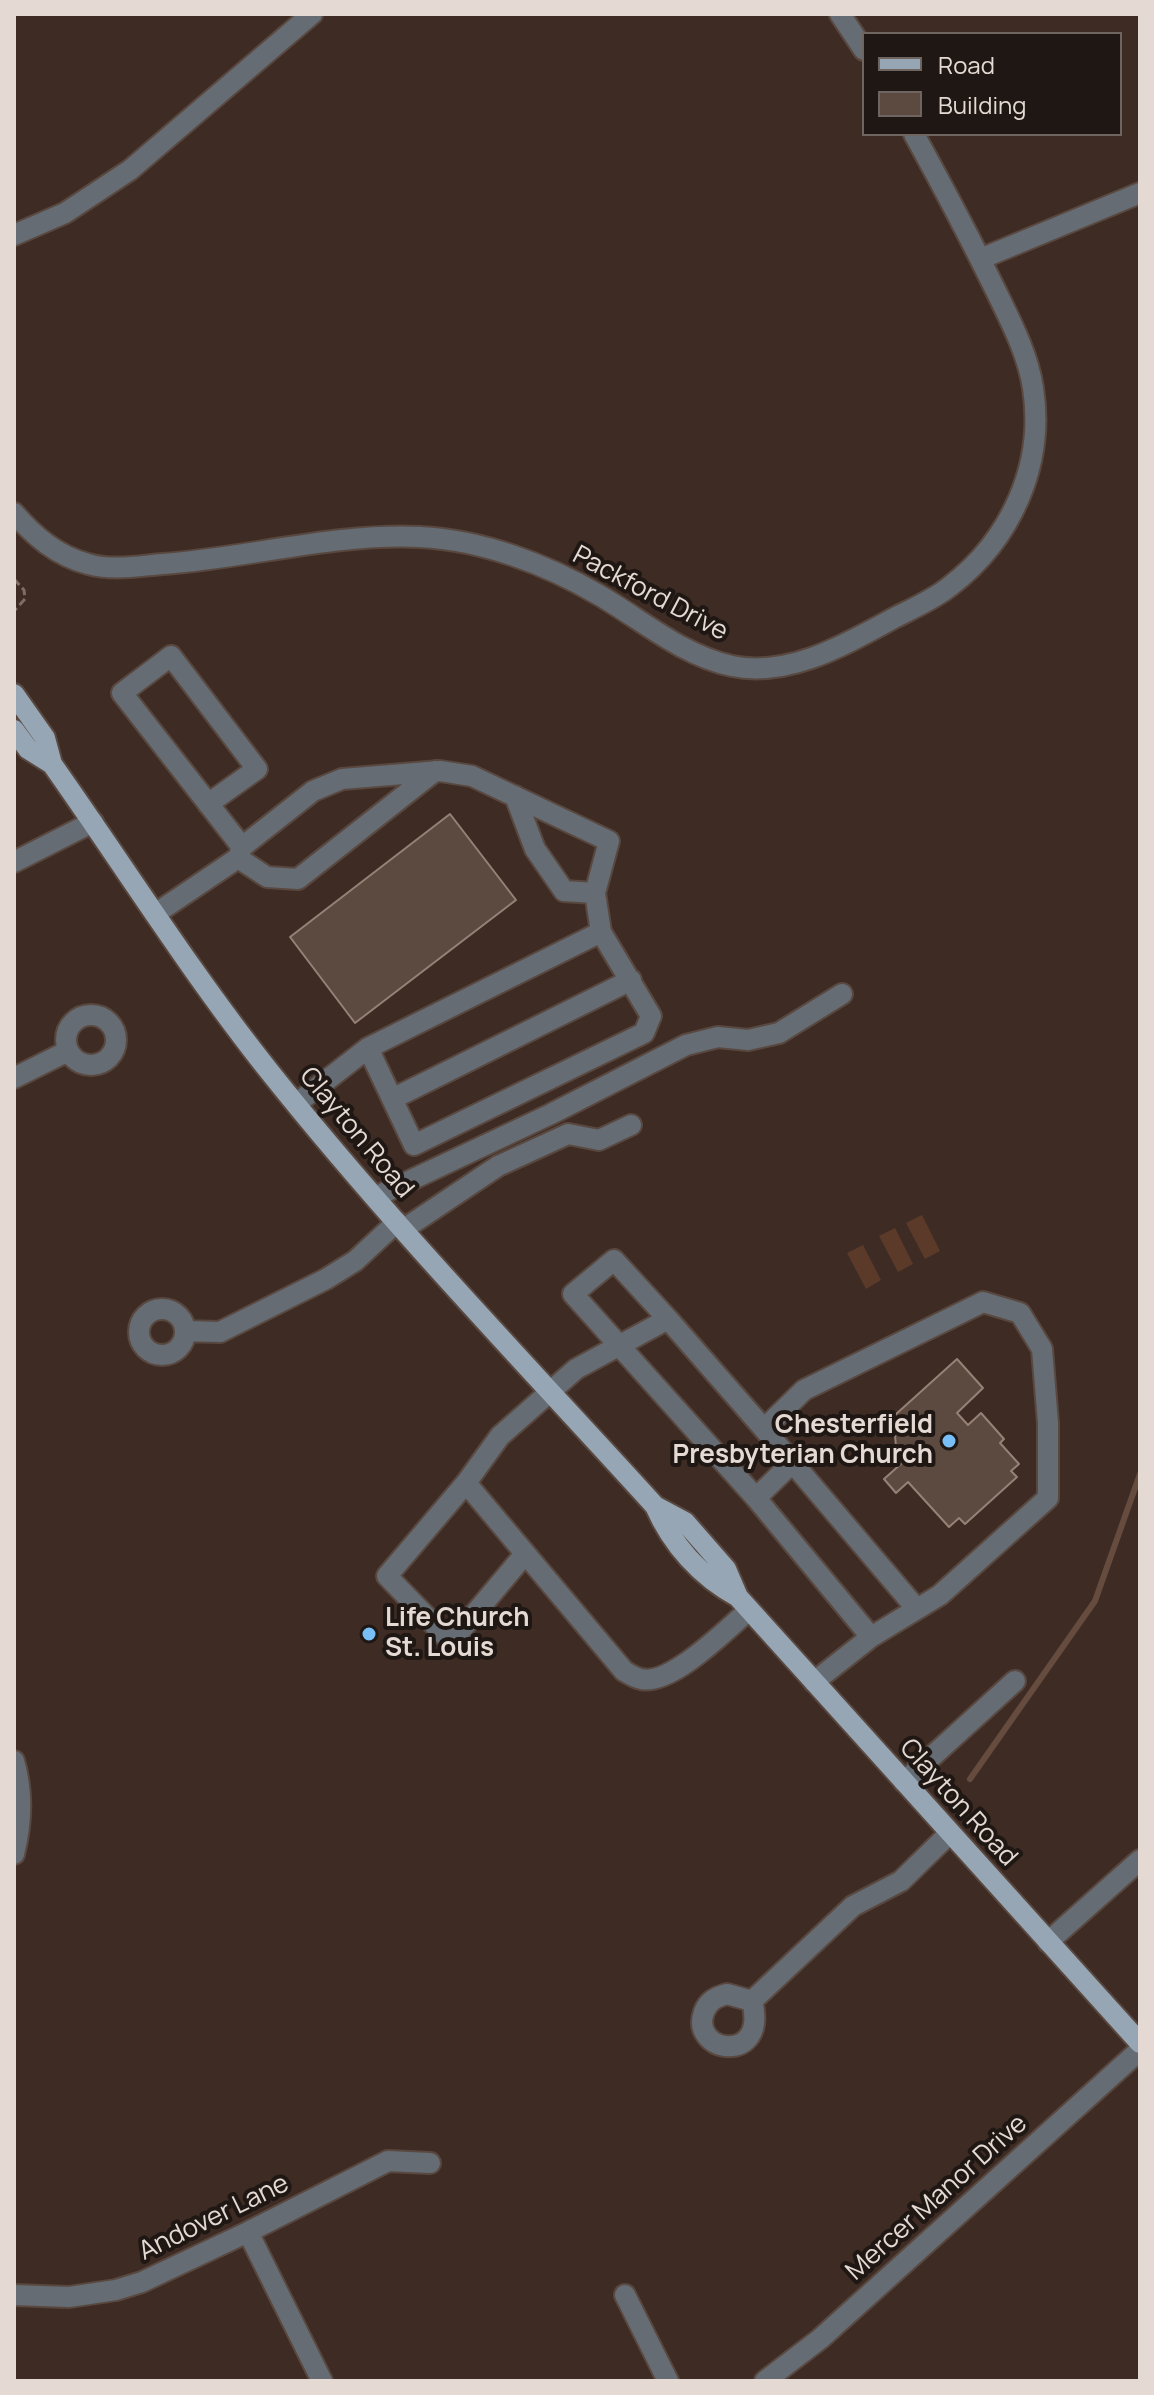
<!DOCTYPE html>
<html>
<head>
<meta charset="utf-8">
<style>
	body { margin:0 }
	#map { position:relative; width:1154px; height:2395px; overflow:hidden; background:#3e2c24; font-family:Manrope,sans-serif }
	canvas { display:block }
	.frame { position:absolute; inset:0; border:16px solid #e5d9d3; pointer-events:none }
	.legend { position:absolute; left:862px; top:32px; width:260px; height:104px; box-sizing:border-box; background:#1f1713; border:2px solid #6e6560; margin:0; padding:10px 14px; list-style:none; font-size:24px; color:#e5d9d3 }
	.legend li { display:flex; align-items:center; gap:16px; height:40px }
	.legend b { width:40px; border:2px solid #6e6560 }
</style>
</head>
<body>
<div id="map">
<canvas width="1154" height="2395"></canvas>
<div class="frame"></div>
<ul class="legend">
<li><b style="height:10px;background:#97a6b4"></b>Road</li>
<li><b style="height:22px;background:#5c493f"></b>Building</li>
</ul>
</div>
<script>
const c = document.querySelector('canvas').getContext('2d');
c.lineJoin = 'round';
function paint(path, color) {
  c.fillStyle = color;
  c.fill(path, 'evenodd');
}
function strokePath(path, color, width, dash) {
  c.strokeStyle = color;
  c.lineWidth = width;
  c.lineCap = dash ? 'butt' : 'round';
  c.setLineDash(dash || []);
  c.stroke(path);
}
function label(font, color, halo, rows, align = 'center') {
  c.font = font + ' Manrope,sans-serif';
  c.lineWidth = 8;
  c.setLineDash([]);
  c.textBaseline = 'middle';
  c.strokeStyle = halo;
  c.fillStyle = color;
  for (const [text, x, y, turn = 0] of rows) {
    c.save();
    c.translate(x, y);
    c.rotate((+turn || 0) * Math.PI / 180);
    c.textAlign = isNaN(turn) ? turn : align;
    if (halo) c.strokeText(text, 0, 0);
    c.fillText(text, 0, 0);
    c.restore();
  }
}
paint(new Path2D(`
	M 922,1215 L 940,1251 L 925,1259 L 906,1223 Z
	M 895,1228 L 913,1264 L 898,1272 L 879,1236 Z
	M 863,1245 L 881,1280 L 866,1289 L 847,1253 Z`), '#5b3a29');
strokePath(new Path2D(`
	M 970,1779 L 1095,1601 L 1140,1474`), '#664b3f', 6);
const building = new Path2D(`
	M 450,814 L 516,900 L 355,1023 L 290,937 Z
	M 957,1359 L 983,1388 L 957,1413 L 968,1425 L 981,1413 L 1004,1439 L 1000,1443 L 1019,1464 L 1011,1471 L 1017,1477 L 965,1524 L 959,1518 L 949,1527 L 908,1482 L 896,1493 L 884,1479 L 902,1463 L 897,1457 L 895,1436 L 906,1427 L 895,1415 Z`);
paint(building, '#5c493f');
strokePath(building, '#968177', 2);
const minor = new Path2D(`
	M 840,14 L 864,50
	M 14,235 L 65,213 L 130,170 L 312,14
	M 980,259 L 1140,193
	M 14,513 C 34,536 57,556 88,564 C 112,571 138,566 163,564 C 248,558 334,533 420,537 C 482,540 546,564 599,595 C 642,620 683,656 732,666 C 790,678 848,643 896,617 C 914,608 934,599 949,587 C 1011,540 1045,465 1033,388 C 1028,354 1010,320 995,289 C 969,236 942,185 914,134
	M 515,796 L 535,849 L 564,891 L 595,893
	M 208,804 L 257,769 L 171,656 L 122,693 L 242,847
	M 238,858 L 267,877 L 298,879 L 435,771
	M 14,862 L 93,822
	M 155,914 L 238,858 L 242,847 L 313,791 L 342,779 L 440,771 L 472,776 L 609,841 L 595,893 L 601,932
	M66 1040a25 25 0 1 1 50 0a25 25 0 1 1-50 0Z
	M 14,1078 L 68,1051
	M 392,1099 L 631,980
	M 296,1104 L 368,1048 L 601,932 L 651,1016 L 644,1033 L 414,1145 L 368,1048
	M 375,1197 L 551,1114 L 686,1045 L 718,1037 L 748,1040 L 779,1033 L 842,994
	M 404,1229 L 498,1166 L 568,1134 L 599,1140 L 631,1125
	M139 1332a23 23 0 1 1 46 0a23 23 0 1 1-46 0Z
	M 668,1319 L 614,1260 L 573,1294 L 756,1498 L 792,1463
	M 185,1331 L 220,1332 L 326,1279 L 355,1261 L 397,1222
	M 466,1483 L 387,1576 L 451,1642 L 525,1554
	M 756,1498 L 871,1637
	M 749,1610 C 727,1629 671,1686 641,1679 C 635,1678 629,1674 624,1671 L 466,1483 L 500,1436 L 576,1369 L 668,1319 L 764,1429
	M 814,1682 L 871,1637 L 940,1595 L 1048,1498 L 1048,1423 L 1042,1349 L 1020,1313 L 983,1302 L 804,1390 L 764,1429 L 916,1608
	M 14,1761 C 23,1792 22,1822 14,1854
	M 904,1782 L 1015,1681
	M 1048,1942 L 1140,1860
	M 727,1994 L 752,2001 C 769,2066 689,2053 704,2012 C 708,2001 716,1997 727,1994 Z
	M 752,2001 L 853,1906 L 901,1881 L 950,1833
	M 248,2232 L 322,2381
	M 14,2295 L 69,2297 L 116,2290 L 142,2282 L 248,2232 L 388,2161 L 430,2163
	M 625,2295 L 668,2381
	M 765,2381 L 820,2339 L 1140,2050`);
const major = new Path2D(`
	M 14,694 L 45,738 L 52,764
	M 14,730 L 28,749 L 52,764 C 124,866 191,973 269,1071 C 390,1223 525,1363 655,1506 L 685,1522 L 726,1569 L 738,1597
	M 655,1506 C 672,1545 701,1577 738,1597 L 1140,2043`);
strokePath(minor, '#594840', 24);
strokePath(major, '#594840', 24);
strokePath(new Path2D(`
	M 14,579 L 24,590 L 25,599 L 14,611`), '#7d6d66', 3, [8, 4]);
strokePath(minor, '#656c73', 20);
strokePath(major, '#97a6b4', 20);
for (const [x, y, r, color] of [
	[949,1441,8,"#78bff8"],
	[369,1634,8,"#78bff8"]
]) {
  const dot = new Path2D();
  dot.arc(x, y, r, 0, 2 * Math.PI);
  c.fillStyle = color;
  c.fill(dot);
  strokePath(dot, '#1f1713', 3);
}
label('26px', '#e5d9d3', '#1f1713', [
	["Packford Drive",650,594,28],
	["Clayton Road",356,1133,50],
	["Clayton Road",958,1803,48],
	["Mercer Manor Drive",937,2198,-42],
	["Andover Lane",214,2218,-26]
]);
label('bold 26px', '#e5d9d3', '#1f1713', [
	["Chesterfield",933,1426],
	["Presbyterian Church",933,1456],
	["Life Church",385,1619,"left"],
	["St. Louis",385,1649,"left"]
], 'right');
</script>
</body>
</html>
